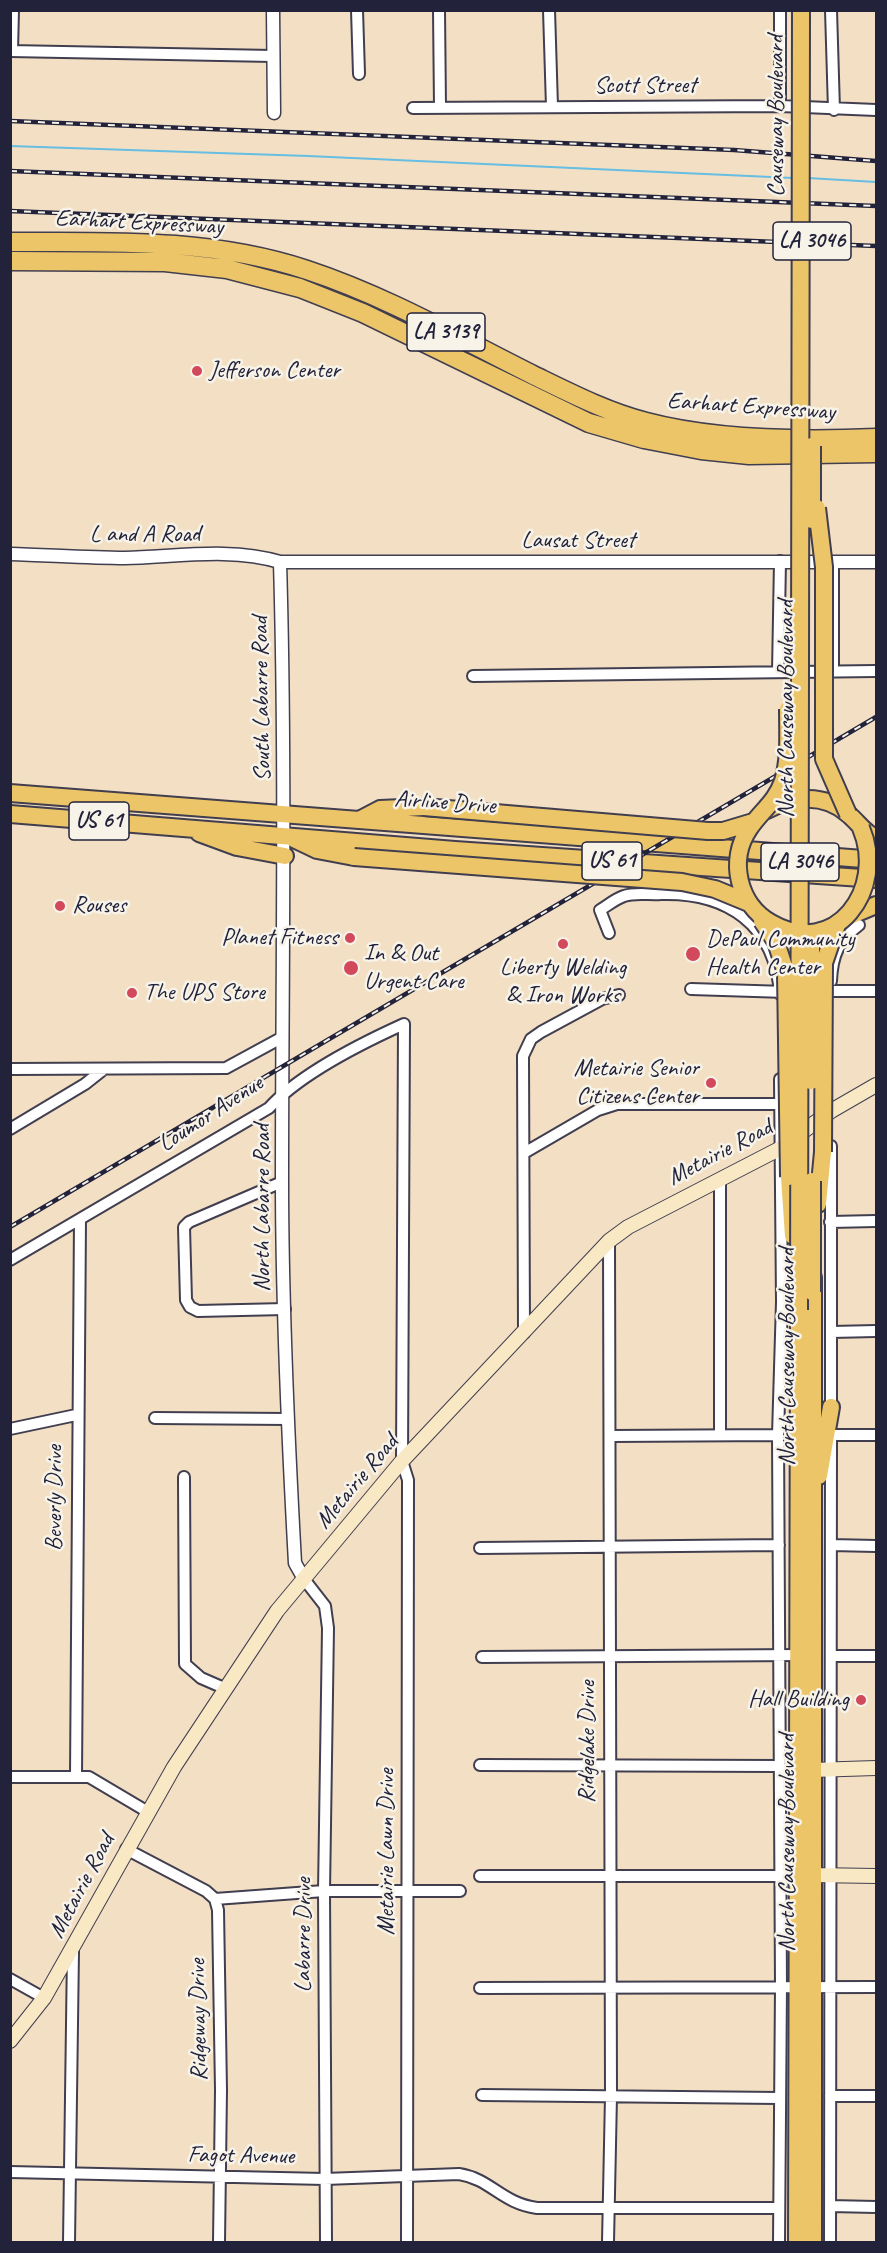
<!DOCTYPE html>
<html>
<head>
<meta charset="utf-8">
<style>
	body { margin:0 }
	#map { position:relative; width:887px; height:2253px; overflow:hidden; background:#f3e0c4; font-family:Caveat,sans-serif }
	canvas { display:block }
	.frame { position:absolute; inset:0; border:12px solid #22223b; pointer-events:none }
</style>
</head>
<body>
<div id="map">
<canvas width="887" height="2253"></canvas>
<div class="frame"></div>
</div>
<script>
const c = document.querySelector('canvas').getContext('2d');
c.lineJoin = 'round';
function strokePath(path, color, width, dash) {
  c.strokeStyle = color;
  c.lineWidth = width;
  c.lineCap = dash ? 'butt' : 'round';
  c.setLineDash(dash || []);
  c.stroke(path);
}
function label(font, color, halo, rows, align = 'center') {
  c.font = font + ' Caveat,sans-serif';
  c.lineWidth = 5;
  c.setLineDash([]);
  c.textBaseline = 'middle';
  c.strokeStyle = halo;
  c.fillStyle = color;
  for (const [text, x, y, turn = 0] of rows) {
    c.save();
    c.translate(x, y);
    c.rotate((+turn || 0) * Math.PI / 180);
    c.textAlign = isNaN(turn) ? turn : align;
    if (halo) c.strokeText(text, 0, 0);
    c.fillText(text, 0, 0);
    c.restore();
  }
}
strokePath(new Path2D(`
	M 10,146 L 308,156 L 793,178
	M 808,178 L 876,182`), '#66bee3', 2);
const minor = new Path2D(`
	M 357,10 L 359,74
	M 439,10 L 440,107
	M 549,10 L 552,107
	M 831,10 L 834,110
	M 10,51 L 273,56
	M 12,51 L 13,10
	M 780,106 L 780,10
	M 413,108 L 780,106 L 876,110
	M 778,672 L 780,561
	M 833,672 L 833,562
	M 473,676 L 876,671
	M 609,933 L 600,910 C 607,906 615,899 624,896 C 634,892 650,895 661,894 C 727,892 775,924 780,994
	M 831,981 C 832,955 839,940 859,925
	M 691,989 L 786,992
	M 820,991 L 876,991
	M 10,1069 L 226,1068 L 283,1037
	M 10,1129 L 85,1084 L 104,1069
	M 831,1146 L 831,1413
	M 524,1153 L 598,1110 L 617,1104 L 779,1104
	M 720,1180 L 720,1435
	M 282,1182 L 189,1222 L 184,1227 L 186,1300 L 190,1307 L 198,1311 L 285,1309
	M 830,1222 L 876,1221
	M 10,1260 L 269,1108 C 300,1074 362,1043 404,1024 L 402,1461 L 408,1480 L 407,2242
	M 831,1332 L 876,1331
	M 524,1333 L 523,1056 L 531,1039 L 541,1032 L 602,999 L 619,995
	M 155,1418 L 288,1419
	M 10,1429 L 76,1415
	M 832,1435 L 876,1435
	M 611,1436 L 778,1435
	M 184,1477 L 185,1664 L 201,1678 L 224,1688
	M 831,1545 L 876,1546
	M 480,1548 L 779,1545
	M 304,1579 L 325,1606 L 328,1628 L 324,1891 L 326,2242
	M 831,1656 L 876,1656
	M 482,1657 L 803,1655
	M 480,1765 L 780,1766
	M 76,1776 L 80,1219
	M 10,1777 L 89,1777 L 148,1812
	M 126,1849 L 206,1891 L 215,1899 L 218,1910 L 221,2090 L 219,2242
	M 480,1876 L 780,1876
	M 215,1899 L 324,1891 L 460,1891
	M 10,1979 L 44,1998
	M 480,1988 L 876,1987
	M 482,2095 L 779,2098
	M 830,2096 L 876,2096
	M 10,2172 L 325,2179 L 459,2174 C 491,2179 501,2203 537,2208 L 778,2208
	M 830,2206 L 876,2207
	M 69,2242 L 73,1951
	M 608,2242 L 611,2096 L 609,1241
	M 779,2242 L 781,1987 L 778,1435 L 782,1302 L 780,1079
	M 830,2242 L 831,1440`);
const tertiary = new Path2D(`
	M 273,10 L 274,113
	M 10,554 C 48,555 87,558 125,558 C 175,557 231,547 280,562 L 876,562
	M 280,562 C 286,769 282,975 282,1181 C 282,1309 288,1436 295,1563 L 304,1579`);
const secondary = new Path2D(`
	M 805,1774 L 812,1770 L 876,1768
	M 807,1871 L 813,1875 L 876,1876
	M 10,2041 L 44,1998 L 174,1767 L 277,1611 L 402,1461 L 609,1241 L 628,1227 L 779,1149 L 831,1111 L 876,1085`);
const trunk = new Path2D(`
	M 10,793 L 876,860
	M 767,810 C 793,796 824,793 848,814 C 858,822 864,833 876,838
	M 10,814 L 455,850 L 876,879
	M 359,820 L 380,809 L 424,807
	M 199,833 L 237,847 L 285,856
	M 294,839 L 317,850 L 354,857
	M 850,916 L 876,905
	M 789,1177 L 793,1236
	M 818,1204 L 823,1152
	M 813,1277 L 813,2242
	M 819,1476 L 831,1407
	M 797,2242 L 799,1310`);
const motorway = new Path2D(`
	M 10,242 C 111,242 211,238 307,270 C 386,296 459,338 533,375 C 570,393 607,412 646,422 C 714,440 807,441 876,438
	M 10,261 L 165,262 L 227,269 L 300,288 L 363,313 L 589,423 L 644,439 L 701,450 L 749,455 L 876,453`);
strokePath(minor, '#413e50', 14);
strokePath(tertiary, '#413e50', 15);
strokePath(secondary, '#413e50', 16);
strokePath(trunk, '#413e50', 20);
strokePath(motorway, '#413e50', 21);
strokePath(minor, '#fff', 10);
strokePath(tertiary, '#fff', 12);
strokePath(secondary, '#f8e8c3', 14);
strokePath(trunk, '#edc569', 16);
strokePath(motorway, '#edc569', 18);
const rail = new Path2D(`
	M 10,121 L 734,150 L 876,161
	M 10,171 L 876,206
	M 10,211 L 876,246
	M 10,1227 L 876,717`);
strokePath(rail, '#22223b', 4.5);
strokePath(rail, '#f7f3e8', 2, [7]);
const trunkBridge = new Path2D(`
	M 817,508 L 824,567 L 824,759 L 848,814
	M 812,520 L 812,446
	M 788,709 C 788,733 790,758 783,781 C 776,802 760,812 749,829 C 728,860 738,904 771,923 C 835,960 887,889 861,828
	M 424,807 L 708,831 L 723,831 L 753,822
	M 354,857 L 682,882 L 715,889 L 749,903
	M 762,921 L 776,942 L 786,973 L 789,1177
	M 811,935 L 811,1081
	M 823,1152 L 824,963 L 837,925
	M 812,1181 L 812,1292
	M 799,1310 L 801,10`);
strokePath(trunkBridge, '#413e50', 20, []);
strokePath(trunkBridge, '#edc569', 16);
for (const [x, y, r, color] of [
	[197,371,6,"#d1495b"],
	[60,906,6,"#d1495b"],
	[350,938,6,"#d1495b"],
	[563,944,6,"#d1495b"],
	[693,954,8,"#d1495b"],
	[351,968,8,"#d1495b"],
	[132,993,6,"#d1495b"],
	[711,1083,6,"#d1495b"],
	[861,1700,6,"#d1495b"]
]) {
  const dot = new Path2D();
  dot.arc(x, y, r, 0, 2 * Math.PI);
  c.fillStyle = color;
  c.fill(dot);
  strokePath(dot, '#f7f3e8', 2);
}
for (const [x, y, w] of [
	[812,241,78],
	[446,332,78],
	[99,821,60],
	[612,861,60],
	[800,862,78]
]) {
  const box = new Path2D();
  box.roundRect(x - w / 2, y - 19, w, 38, 4.5);
  c.fillStyle = '#f7f3e8';
  c.fill(box);
  strokePath(box, '#22223b', 1.5);
}
label('bold 22px', '#22223b', null, [
	["LA 3046",812,241],
	["LA 3139",446,332],
	["US 61",99,821],
	["US 61",612,861],
	["LA 3046",800,862]
]);
label('24px', '#22223b', '#f7f3e8', [
	["Scott Street",645,86],
	["Causeway Boulevard",777,116,-90],
	["Earhart Expressway",139,223,3],
	["Earhart Expressway",751,407,4],
	["L and A Road",145,535],
	["Lausat Street",578,541],
	["South Labarre Road",262,699,-91],
	["North Causeway Boulevard",787,709,-90],
	["Airline Drive",445,803,4],
	["Loumor Avenue",211,1114,-33],
	["Metairie Road",720,1153,-28],
	["North Labarre Road",263,1208,-90],
	["North Causeway Boulevard",788,1357,-90],
	["Metairie Road",357,1482,-50],
	["Beverly Drive",55,1498,-90],
	["Ridgelake Drive",588,1742,-90],
	["North Causeway Boulevard",788,1843,-90],
	["Metairie Lawn Drive",387,1852,-90],
	["Metairie Road",82,1886,-62],
	["Labarre Drive",304,1935,-90],
	["Ridgeway Drive",199,2020,-91],
	["Fagot Avenue",241,2156,1]
]);
label('24px', '#22223b', '#f7f3e8', [
	["Jefferson Center",209,371],
	["Rouses",72,906],
	["Planet Fitness",338,938,"right"],
	["DePaul Community",706,940],
	["Health Center",706,968],
	["In & Out",364,954],
	["Urgent Care",364,982],
	["Liberty Welding",563,968,"center"],
	["& Iron Works",563,996,"center"],
	["The UPS Store",144,993],
	["Metairie Senior",699,1069,"right"],
	["Citizens Center",699,1097,"right"],
	["Hall Building",849,1700,"right"]
], 'left');
</script>
</body>
</html>
